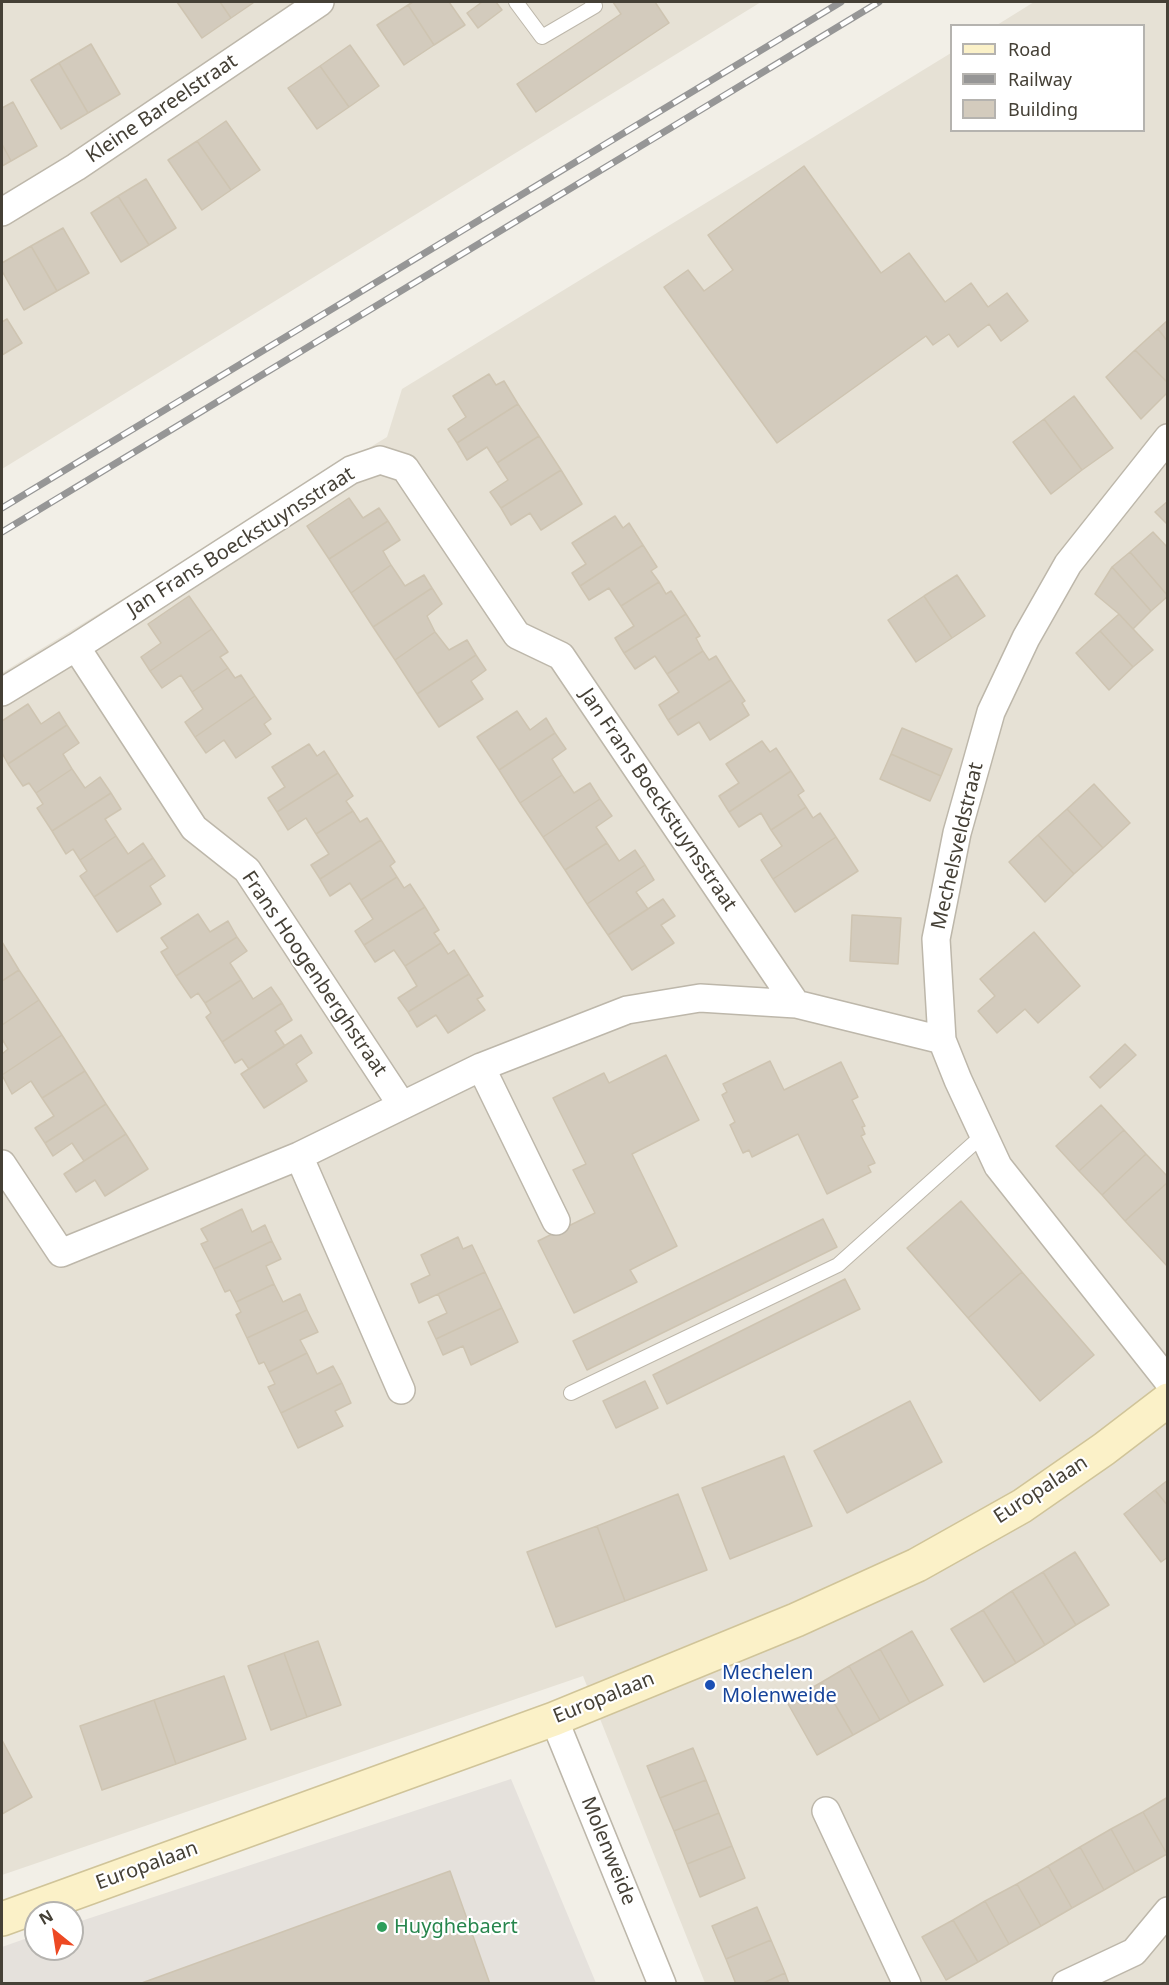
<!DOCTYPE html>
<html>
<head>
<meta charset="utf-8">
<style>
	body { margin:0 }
	#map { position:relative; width:1169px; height:1985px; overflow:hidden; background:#f2efe7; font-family:"Noto Sans",sans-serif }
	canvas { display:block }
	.frame { position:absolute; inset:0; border:3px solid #454036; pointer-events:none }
	.legend { position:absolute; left:950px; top:24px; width:195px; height:108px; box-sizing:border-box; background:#fff; border:2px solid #b5b3af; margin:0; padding:8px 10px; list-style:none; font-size:18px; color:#454036 }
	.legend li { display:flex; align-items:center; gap:12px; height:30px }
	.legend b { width:30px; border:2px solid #b5b3af }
	.north { position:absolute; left:24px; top:1901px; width:60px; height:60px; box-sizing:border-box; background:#fff; border:2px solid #b5b3af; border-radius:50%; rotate:330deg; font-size:16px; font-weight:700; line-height:24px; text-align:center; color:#454036 }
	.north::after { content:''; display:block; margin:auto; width:21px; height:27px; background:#ed4923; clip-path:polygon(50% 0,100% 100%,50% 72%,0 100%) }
</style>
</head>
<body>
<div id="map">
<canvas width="1169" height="1985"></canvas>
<div class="frame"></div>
<ul class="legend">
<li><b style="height:8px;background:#fbf1c8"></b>Road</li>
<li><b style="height:8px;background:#969696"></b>Railway</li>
<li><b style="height:16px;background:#d3cbbd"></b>Building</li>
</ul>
<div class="north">N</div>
</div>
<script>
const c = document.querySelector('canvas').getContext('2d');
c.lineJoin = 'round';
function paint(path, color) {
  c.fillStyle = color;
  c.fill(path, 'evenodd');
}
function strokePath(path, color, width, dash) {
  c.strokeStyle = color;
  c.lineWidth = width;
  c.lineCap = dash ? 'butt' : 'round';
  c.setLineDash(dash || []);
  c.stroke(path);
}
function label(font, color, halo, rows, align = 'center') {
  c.font = font + ' "Noto Sans",sans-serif';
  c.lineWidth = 4.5;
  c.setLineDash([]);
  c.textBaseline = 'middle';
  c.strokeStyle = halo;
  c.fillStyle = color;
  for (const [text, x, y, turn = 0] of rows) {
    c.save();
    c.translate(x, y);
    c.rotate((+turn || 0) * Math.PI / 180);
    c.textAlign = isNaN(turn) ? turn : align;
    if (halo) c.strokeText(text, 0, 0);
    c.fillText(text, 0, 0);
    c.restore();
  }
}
paint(new Path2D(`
	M 2,2 L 761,2 L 2,469 Z
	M 1034,2 L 1167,2 L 1167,1983 L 705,1983 L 583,1676 L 2,1875 L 2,673 L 387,437 L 402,389 L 951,53 L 952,130 L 1144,130 L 1144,26 L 997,25 Z`), '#e6e1d5');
paint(new Path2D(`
	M 511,1779 L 596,1983 L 2,1983 L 2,1947 L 36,1935 L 36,1949 L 72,1949 L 72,1924 Z`), '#e5e1dc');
const building = new Path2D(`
	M 177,2 L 220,2 L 231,18 L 202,38 Z
	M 220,2 L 252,2 L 253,3 L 231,18 Z
	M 413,2 L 449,2 L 465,25 L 434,45 L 408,5 Z
	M 482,2 L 496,2 L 502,10 L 478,28 L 467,13 Z
	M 613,2 L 655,2 L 669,23 L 536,112 L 517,84 L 621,14 Z
	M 408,5 L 434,45 L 404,65 L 377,25 Z
	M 91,44 L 120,94 L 88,113 L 59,63 Z
	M 350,45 L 379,86 L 349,107 L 320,66 Z
	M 59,63 L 88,113 L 61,129 L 31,80 Z
	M 320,66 L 349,107 L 317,129 L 288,88 Z
	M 13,102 L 37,146 L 11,161 L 2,144 L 2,108 Z
	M 226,121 L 260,170 L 231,190 L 197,141 Z
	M 197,141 L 231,190 L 202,210 L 168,160 Z
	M 2,144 L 11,161 L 2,166 Z
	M 804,166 L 881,273 L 909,253 L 945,302 L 971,283 L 988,307 L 1007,293 L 1028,321 L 1001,341 L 989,324 L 958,347 L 949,334 L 933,345 L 926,336 L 777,443 L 664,287 L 688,270 L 704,291 L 733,270 L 708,235 Z
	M 146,179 L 176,228 L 149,245 L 118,196 Z
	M 118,196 L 149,245 L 121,262 L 91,213 Z
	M 63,228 L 89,273 L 57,291 L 31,246 Z
	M 31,246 L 57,291 L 24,310 L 2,271 L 2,263 Z
	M 7,319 L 22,343 L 2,355 L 2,322 Z
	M 1168,320 L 1168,342 L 1158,329 Z
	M 1158,329 L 1168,342 L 1168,383 L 1135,350 Z
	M 1135,350 L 1168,383 L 1168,392 L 1141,419 L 1106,377 Z
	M 489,374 L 496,385 L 504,381 L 518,404 L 457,443 L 448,429 L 466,417 L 453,396 Z
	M 1074,396 L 1113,448 L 1082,470 L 1044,419 Z
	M 518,404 L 539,436 L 497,463 L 487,447 L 467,460 L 457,443 Z
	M 1044,419 L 1082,470 L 1051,494 L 1013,442 Z
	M 539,436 L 561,470 L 501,508 L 490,492 L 508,480 L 497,463 Z
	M 561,470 L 582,504 L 541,530 L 530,513 L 511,525 L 501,508 Z
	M 349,498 L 363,518 L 379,508 L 388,521 L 329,559 L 307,526 Z
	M 1168,501 L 1168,525 L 1155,512 Z
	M 615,516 L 623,528 L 629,523 L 643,545 L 580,586 L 572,573 L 586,564 L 572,543 Z
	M 388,521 L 400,540 L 383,551 L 391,565 L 351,593 L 329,559 Z
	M 1153,532 L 1168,548 L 1168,596 L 1130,552 Z
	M 643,545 L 657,567 L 651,571 L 659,582 L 621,606 L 609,588 L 589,600 L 580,586 Z
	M 1130,552 L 1168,596 L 1151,611 L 1112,567 Z
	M 391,565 L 405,586 L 424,575 L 432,588 L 373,627 L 351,593 Z
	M 1112,567 L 1151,611 L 1133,629 L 1119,614 L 1095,594 Z
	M 957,575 L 985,616 L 952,638 L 924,596 Z
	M 659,582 L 666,594 L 671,591 L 686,614 L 624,653 L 615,638 L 634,626 L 621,606 Z
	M 432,588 L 442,604 L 427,616 L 435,632 L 395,660 L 373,627 Z
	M 189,596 L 212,629 L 150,671 L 141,657 L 161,643 L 148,624 Z
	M 924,596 L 952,638 L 916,662 L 888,620 Z
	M 686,614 L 700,636 L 696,638 L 703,651 L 667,674 L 655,656 L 635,669 L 624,653 Z
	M 1119,614 L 1153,650 L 1133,667 L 1100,631 Z
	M 212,629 L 228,652 L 220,657 L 228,668 L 192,692 L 181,675 L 162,688 L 150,671 Z
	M 1100,631 L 1133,667 L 1109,690 L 1076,653 Z
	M 435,632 L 449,650 L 467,640 L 476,655 L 417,694 L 395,660 Z
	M 703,651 L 709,660 L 716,656 L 731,680 L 668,720 L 659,705 L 679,692 L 667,674 Z
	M 476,655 L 486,670 L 471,681 L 483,699 L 439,727 L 417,694 Z
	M 228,668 L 235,678 L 241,675 L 255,696 L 195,737 L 185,722 L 203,709 L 192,692 Z
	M 731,680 L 745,701 L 742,703 L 749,715 L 710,740 L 699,722 L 678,735 L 668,720 Z
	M 255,696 L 271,719 L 264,724 L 271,734 L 236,758 L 224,740 L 206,753 L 195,737 Z
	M 28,704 L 41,724 L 59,712 L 67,725 L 8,764 L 2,753 L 2,721 Z
	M 517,711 L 530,730 L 546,718 L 555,733 L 499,770 L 477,737 Z
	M 67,725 L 79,743 L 63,754 L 72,769 L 36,793 L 29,783 L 23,786 L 8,764 Z
	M 902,728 L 952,749 L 941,776 L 891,754 Z
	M 555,733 L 566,749 L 552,759 L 562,775 L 520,803 L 499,770 Z
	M 762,741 L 770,752 L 776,748 L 791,771 L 729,812 L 719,796 L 739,783 L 726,764 Z
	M 309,744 L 317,756 L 324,751 L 338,773 L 277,812 L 268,798 L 285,787 L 272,767 Z
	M 891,754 L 941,776 L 930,801 L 880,779 Z
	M 72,769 L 85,788 L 100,777 L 111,793 L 52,831 L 37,808 L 43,804 L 36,793 Z
	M 791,771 L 804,791 L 798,795 L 806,807 L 771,830 L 761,813 L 739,827 L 729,812 Z
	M 338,773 L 353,796 L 346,801 L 353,811 L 316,834 L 306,818 L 288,830 L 277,812 Z
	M 562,775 L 574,793 L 590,783 L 600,799 L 543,837 L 520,803 Z
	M 1094,784 L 1130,823 L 1103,848 L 1067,809 Z
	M 111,793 L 121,809 L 105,819 L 116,836 L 80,860 L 73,849 L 66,854 L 52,831 Z
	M 600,799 L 612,816 L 596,827 L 607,843 L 565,870 L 543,837 Z
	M 806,807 L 813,818 L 820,813 L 836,837 L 773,879 L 761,860 L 782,846 L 771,830 Z
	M 1067,809 L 1103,848 L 1074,874 L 1038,835 Z
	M 353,811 L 360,822 L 367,818 L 381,840 L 320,879 L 311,865 L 329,854 L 316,834 Z
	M 1038,835 L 1074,874 L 1045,902 L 1009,862 Z
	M 116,836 L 128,854 L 143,843 L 153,858 L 94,897 L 80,876 L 87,871 L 80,860 Z
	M 836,837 L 858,871 L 795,912 L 773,879 Z
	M 381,840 L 395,862 L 390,866 L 397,877 L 361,900 L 350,883 L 330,896 L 320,879 Z
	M 607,843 L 619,861 L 635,850 L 645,865 L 587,904 L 565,870 Z
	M 153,858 L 165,876 L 150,886 L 161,904 L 117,932 L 94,897 Z
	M 645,865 L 654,880 L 636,892 L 648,909 L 608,935 L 587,904 Z
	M 397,877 L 404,888 L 410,884 L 425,907 L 364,945 L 355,931 L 373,919 L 361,900 Z
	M 663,899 L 675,916 L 661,925 L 674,943 L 632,970 L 608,935 Z
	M 425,907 L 439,930 L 434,933 L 441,943 L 405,966 L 394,950 L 375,962 L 364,945 Z
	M 198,914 L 210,932 L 228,921 L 237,937 L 176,976 L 161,952 L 168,948 L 161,938 Z
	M 852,915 L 901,918 L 898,964 L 850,961 Z
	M 1034,932 L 1080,986 L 1038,1023 L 1025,1009 L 997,1033 L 978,1011 L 995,996 L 980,979 Z
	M 237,937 L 247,951 L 230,963 L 241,980 L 205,1003 L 198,993 L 191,998 L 176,976 Z
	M 2,942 L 19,970 L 2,981 Z
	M 441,943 L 448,954 L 454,950 L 469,974 L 408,1012 L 398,998 L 417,986 L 405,966 Z
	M 19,970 L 39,1000 L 2,1025 L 2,981 Z
	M 469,974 L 483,996 L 477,999 L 485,1010 L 448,1033 L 436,1015 L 417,1027 L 408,1012 Z
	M 241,980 L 253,999 L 271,987 L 282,1003 L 222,1042 L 206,1017 L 211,1013 L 205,1003 Z
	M 39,1000 L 62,1035 L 2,1075 L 2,1054 L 8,1049 L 2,1039 L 2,1025 Z
	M 282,1003 L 292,1020 L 275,1031 L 285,1046 L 249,1069 L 242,1059 L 235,1063 L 222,1042 Z
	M 62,1035 L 85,1071 L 42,1098 L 31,1081 L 12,1094 L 2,1075 Z
	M 301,1035 L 312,1053 L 296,1064 L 307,1081 L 264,1108 L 241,1074 Z
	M 1125,1044 L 1136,1055 L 1100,1088 L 1090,1077 Z
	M 666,1055 L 699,1120 L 632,1154 L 677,1246 L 630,1270 L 637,1282 L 574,1313 L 538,1241 L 595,1213 L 573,1170 L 586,1164 L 553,1098 L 604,1073 L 609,1083 Z
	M 770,1061 L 784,1090 L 841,1062 L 858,1097 L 852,1100 L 865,1126 L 862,1127 L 865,1134 L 861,1136 L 875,1163 L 868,1166 L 871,1172 L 827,1194 L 798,1134 L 752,1157 L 749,1150 L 743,1153 L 730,1125 L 735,1122 L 722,1095 L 727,1092 L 723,1084 Z
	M 85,1071 L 106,1104 L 45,1143 L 35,1128 L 54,1116 L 42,1098 Z
	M 106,1104 L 126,1134 L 84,1161 L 72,1143 L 53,1156 L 45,1143 Z
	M 1101,1105 L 1124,1130 L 1079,1171 L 1056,1146 Z
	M 1124,1130 L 1146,1154 L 1102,1195 L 1079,1171 Z
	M 126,1134 L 148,1169 L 105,1196 L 95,1180 L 76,1192 L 64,1174 Z
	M 1146,1154 L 1168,1177 L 1168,1182 L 1125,1221 L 1102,1195 Z
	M 1168,1182 L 1168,1267 L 1125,1221 Z
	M 961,1201 L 1022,1272 L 968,1318 L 907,1248 Z
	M 242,1209 L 252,1232 L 265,1225 L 272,1241 L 214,1269 L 201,1244 L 208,1241 L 201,1229 Z
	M 823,1219 L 837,1247 L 587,1370 L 573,1341 Z
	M 458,1237 L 463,1249 L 472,1245 L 485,1272 L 419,1303 L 411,1284 L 430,1275 L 421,1255 Z
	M 272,1241 L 281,1259 L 266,1266 L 274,1284 L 236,1302 L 230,1290 L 225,1292 L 214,1269 Z
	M 485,1272 L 502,1308 L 436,1339 L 428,1322 L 447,1313 L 438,1294 Z
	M 1022,1272 L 1094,1355 L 1040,1401 L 968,1318 Z
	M 845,1279 L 860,1309 L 667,1404 L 653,1375 Z
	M 274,1284 L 283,1302 L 300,1294 L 307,1310 L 247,1338 L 236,1315 L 241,1312 L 236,1302 Z
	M 502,1308 L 518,1342 L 471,1365 L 463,1346 L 443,1355 L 436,1339 Z
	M 307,1310 L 318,1332 L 300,1340 L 307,1353 L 269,1372 L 264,1362 L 259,1364 L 247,1338 Z
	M 307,1353 L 317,1374 L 333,1366 L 342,1383 L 281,1413 L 268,1387 L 275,1384 L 269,1372 Z
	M 645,1381 L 658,1408 L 616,1428 L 603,1401 Z
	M 342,1383 L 351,1403 L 335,1411 L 343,1426 L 298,1448 L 281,1413 Z
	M 910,1401 L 942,1462 L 847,1513 L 814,1451 Z
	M 784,1456 L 812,1526 L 730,1559 L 702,1488 Z
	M 1168,1480 L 1168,1506 L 1155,1490 Z
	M 1155,1490 L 1168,1506 L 1168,1557 L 1161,1562 L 1124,1514 Z
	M 678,1494 L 707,1570 L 625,1601 L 597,1526 Z
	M 597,1526 L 625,1601 L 556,1627 L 527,1552 Z
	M 1075,1552 L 1109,1605 L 1076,1625 L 1043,1572 Z
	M 1043,1572 L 1076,1625 L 1045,1645 L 1012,1591 Z
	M 1012,1591 L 1045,1645 L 1016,1663 L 983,1610 Z
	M 983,1610 L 1016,1663 L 984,1682 L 951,1629 Z
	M 912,1631 L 943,1685 L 910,1703 L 880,1649 Z
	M 318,1641 L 341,1705 L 307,1717 L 284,1653 Z
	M 880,1649 L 910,1703 L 880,1720 L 849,1666 Z
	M 284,1653 L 307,1717 L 271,1730 L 248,1666 Z
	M 849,1666 L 880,1720 L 853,1735 L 822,1682 Z
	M 224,1676 L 246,1739 L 176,1764 L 154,1700 Z
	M 822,1682 L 853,1735 L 817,1755 L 787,1702 Z
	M 154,1700 L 176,1764 L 102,1790 L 80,1726 Z
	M 2,1740 L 32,1797 L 2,1814 Z
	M 693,1748 L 706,1780 L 660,1798 L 647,1766 Z
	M 706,1780 L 719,1813 L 674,1831 L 660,1798 Z
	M 1168,1797 L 1168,1854 L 1167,1854 L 1143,1812 Z
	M 1143,1812 L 1167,1854 L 1135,1872 L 1111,1829 Z
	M 719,1813 L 732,1846 L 687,1864 L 674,1831 Z
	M 1111,1829 L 1135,1872 L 1104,1890 L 1080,1847 Z
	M 732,1846 L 745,1878 L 700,1897 L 687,1864 Z
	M 1080,1847 L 1104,1890 L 1072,1908 L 1048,1866 Z
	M 1048,1866 L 1072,1908 L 1041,1926 L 1017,1884 Z
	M 450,1871 L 490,1984 L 139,1984 Z
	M 1017,1884 L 1041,1926 L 1009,1944 L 985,1901 Z
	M 985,1901 L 1009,1944 L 978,1962 L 953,1920 Z
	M 757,1907 L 771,1940 L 726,1959 L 712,1926 Z
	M 953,1920 L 978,1962 L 946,1980 L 922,1937 Z
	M 771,1940 L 785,1973 L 761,1984 L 736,1984 L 726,1959 Z
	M 785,1973 L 789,1984 L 761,1984 Z`);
paint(building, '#d3cbbd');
strokePath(building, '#cec4b1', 1.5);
const lane = new Path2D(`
	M 516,2 L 542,37 L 595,6 L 592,2
	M 571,1393 L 838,1265 L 983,1135`);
const street = new Path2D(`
	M 2,212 L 76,167 L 320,2
	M 1168,438 L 1068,564 L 1026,638 L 991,712 L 957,833 L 936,939 L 942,1040 L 958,1080 L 998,1166 L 1168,1381
	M 76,647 L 194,828 L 247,870 L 401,1104
	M 2,692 L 76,647 L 351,470 L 380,460 L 405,468 L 517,635 L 561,656 L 796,1004
	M 481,1067 L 556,1221
	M 299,1156 L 401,1390
	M 2,1164 L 61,1253 L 299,1156 L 481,1067 L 627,1010 L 700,998 L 796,1004 L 942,1040
	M 554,1719 L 662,1984
	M 826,1811 L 907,1984
	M 1066,1984 L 1134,1952 L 1168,1911`);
const secondary = new Path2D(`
	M 2,1919 L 554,1719 L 796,1620 L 917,1565 L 1022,1506 L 1104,1449 L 1168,1400`);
strokePath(lane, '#bdb7aa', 16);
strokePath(street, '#bdb7aa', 30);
strokePath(secondary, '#d0c499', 36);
strokePath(lane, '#fff', 14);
strokePath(street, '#fff', 27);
strokePath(secondary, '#fbf1c8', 33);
const rail = new Path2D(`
	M 2,508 L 841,2
	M 2,532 L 879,2`);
strokePath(rail, '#969696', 7);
strokePath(rail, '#fff', 4.5, [14]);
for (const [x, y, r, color] of [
	[710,1685,6,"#1a4fb4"],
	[382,1927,6,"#2e9e5b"]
]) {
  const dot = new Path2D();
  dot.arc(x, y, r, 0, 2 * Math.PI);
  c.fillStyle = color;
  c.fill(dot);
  strokePath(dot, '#fff', 2);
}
label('20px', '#454036', '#fff', [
	["Kleine Bareelstraat",162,109,-34],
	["Jan Frans Boeckstuynsstraat",241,542,-32],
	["Jan Frans Boeckstuynsstraat",658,800,56],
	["Mechelsveldstraat",958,846,-77],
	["Frans Hoogenberghstraat",314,974,56],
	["Europalaan",1041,1490,-33],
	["Europalaan",604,1698,-22],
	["Molenweide",608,1851,68],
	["Europalaan",147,1866,-20]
]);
label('20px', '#164399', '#fff', [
	["Mechelen",722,1673],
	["Molenweide",722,1696]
], 'left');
label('20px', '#27864d', '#fff', [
	["Huyghebaert",394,1927]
], 'left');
</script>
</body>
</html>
